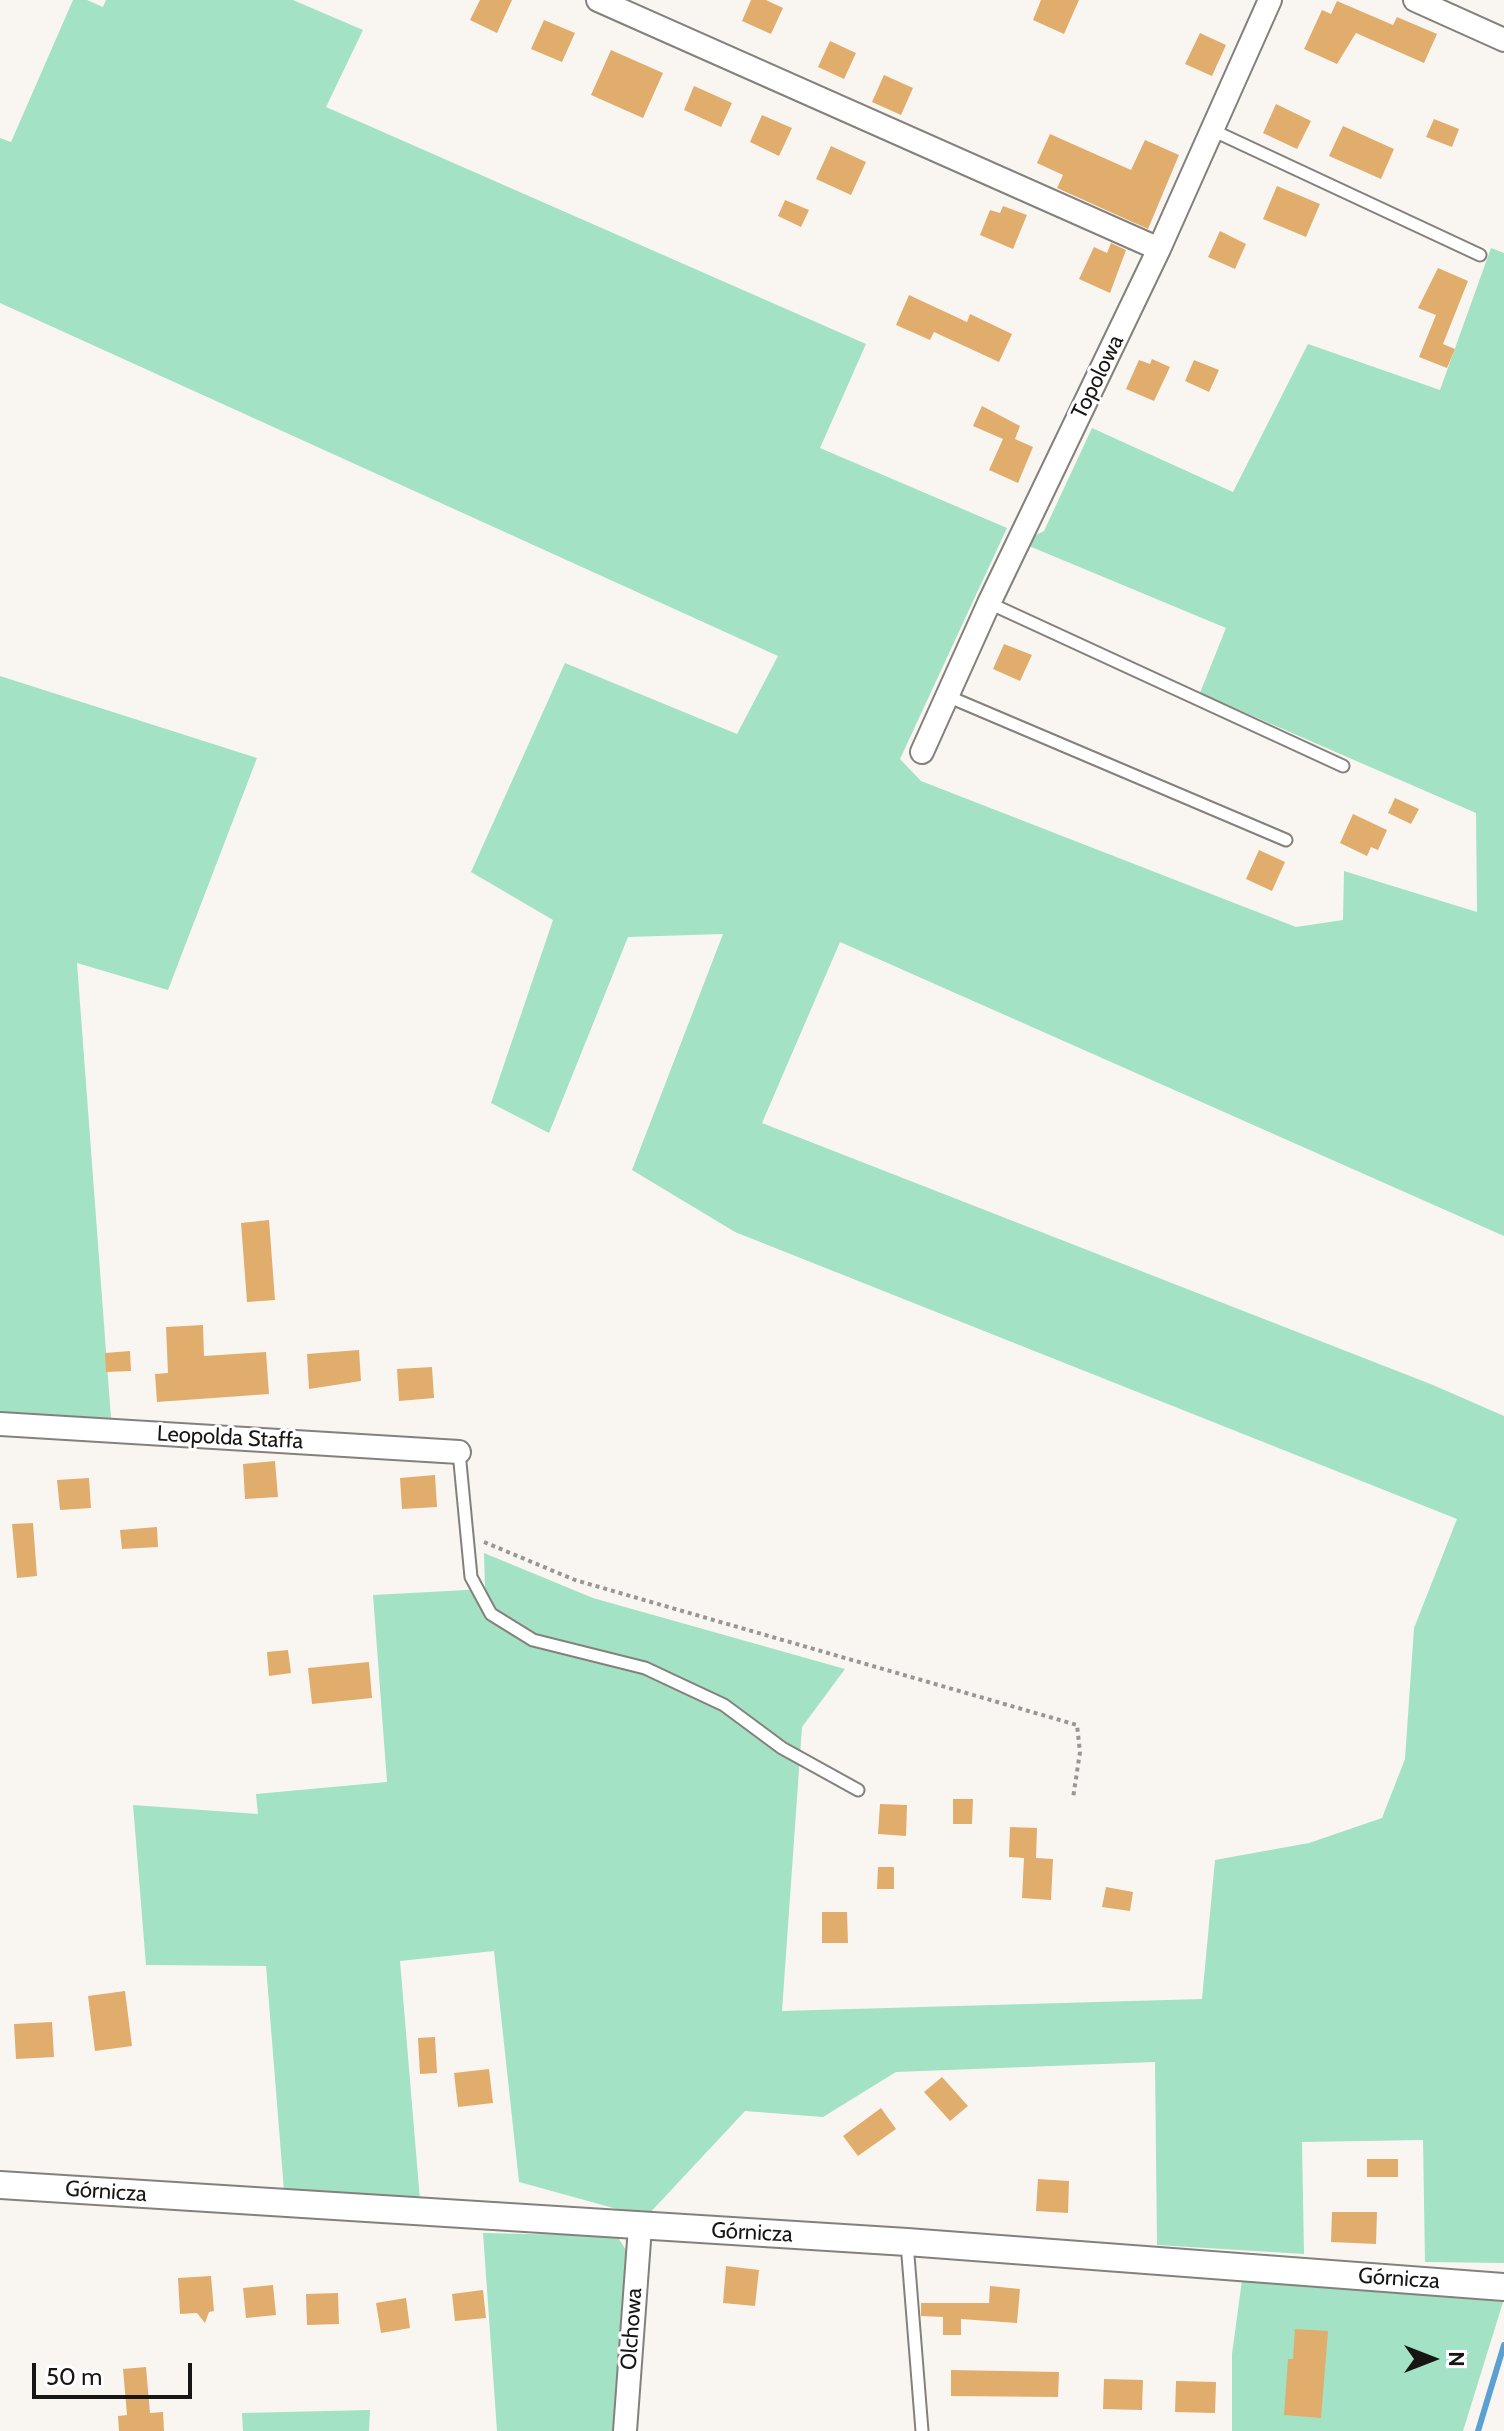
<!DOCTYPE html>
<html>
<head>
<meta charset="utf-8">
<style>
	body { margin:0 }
	#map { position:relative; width:1504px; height:2431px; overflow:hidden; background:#f9f6f2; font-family:Cabin,sans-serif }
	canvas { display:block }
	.north { position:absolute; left:1392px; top:2319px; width:80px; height:80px; -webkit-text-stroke:6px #fff; paint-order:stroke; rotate:90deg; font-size:22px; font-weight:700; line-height:32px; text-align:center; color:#171615 }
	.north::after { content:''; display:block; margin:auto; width:28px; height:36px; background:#171615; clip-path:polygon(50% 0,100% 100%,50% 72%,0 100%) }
	.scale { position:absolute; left:32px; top:2363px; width:160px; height:36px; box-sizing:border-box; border:4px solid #171615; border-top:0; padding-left:10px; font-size:24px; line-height:28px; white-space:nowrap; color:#171615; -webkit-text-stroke:6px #fff; paint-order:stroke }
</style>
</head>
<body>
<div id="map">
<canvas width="1504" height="2431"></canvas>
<div class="north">N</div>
<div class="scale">50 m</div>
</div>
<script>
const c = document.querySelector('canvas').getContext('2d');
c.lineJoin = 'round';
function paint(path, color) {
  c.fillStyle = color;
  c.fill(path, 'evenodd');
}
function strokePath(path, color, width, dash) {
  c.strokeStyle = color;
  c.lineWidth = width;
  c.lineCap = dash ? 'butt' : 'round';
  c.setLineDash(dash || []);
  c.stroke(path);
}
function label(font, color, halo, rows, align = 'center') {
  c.font = font + ' Cabin,sans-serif';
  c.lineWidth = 6;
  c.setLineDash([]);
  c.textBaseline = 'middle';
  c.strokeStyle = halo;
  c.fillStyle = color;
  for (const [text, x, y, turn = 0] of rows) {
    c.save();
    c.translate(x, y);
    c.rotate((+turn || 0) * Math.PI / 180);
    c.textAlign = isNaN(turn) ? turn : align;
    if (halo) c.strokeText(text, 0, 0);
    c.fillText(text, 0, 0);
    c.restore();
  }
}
paint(new Path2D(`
	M 73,0 L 87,0 L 103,7 L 106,0 L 293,0 L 363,30 L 326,107 L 866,344 L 820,448 L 1007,528 L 900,759 L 921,781 L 1296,927 L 1343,920 L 1344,871 L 1477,912 L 1476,813 L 1200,693 L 1226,628 L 1029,546 L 1030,538 L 1044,531 L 1092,428 L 1233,492 L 1308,344 L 1440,390 L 1491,248 L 1504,253 L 1504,1236 L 840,942 L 762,1123 L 1433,1385 L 1504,1416 L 1504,2263 L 1425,2262 L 1423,2140 L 1302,2142 L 1304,2254 L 1157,2245 L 1155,2062 L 896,2072 L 823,2117 L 745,2111 L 646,2217 L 519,2182 L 494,1951 L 400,1961 L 420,2200 L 284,2191 L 266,1966 L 146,1965 L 133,1805 L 258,1814 L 256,1794 L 387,1782 L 373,1595 L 485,1589 L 484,1553 L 593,1598 L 845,1669 L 802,1727 L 782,2011 L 1202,1999 L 1215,1860 L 1309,1843 L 1382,1818 L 1405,1759 L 1414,1628 L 1457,1519 L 735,1232 L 632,1170 L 723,934 L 628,937 L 549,1133 L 491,1103 L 553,920 L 471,872 L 565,663 L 737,734 L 778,656 L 0,303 L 0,138 L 11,142 Z
	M 0,676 L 257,758 L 168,990 L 77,963 L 111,1418 L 0,1413 Z
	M 483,2233 L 617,2236 L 626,2250 L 614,2407 L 616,2431 L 497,2431 Z
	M 1242,2280 L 1504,2299 L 1463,2431 L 1232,2431 L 1232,2354 Z
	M 370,2410 L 369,2431 L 243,2431 L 242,2413 Z`), '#a3e2c4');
strokePath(new Path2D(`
	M 1478,2431 L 1504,2345`), '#5aa0d1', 6);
paint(new Path2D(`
	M 480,0 L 512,0 L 497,33 L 470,20 Z
	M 751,0 L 766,0 L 783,8 L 771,34 L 742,21 Z
	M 1041,0 L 1079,0 L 1064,34 L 1033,20 Z
	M 1337,1 L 1393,25 L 1397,17 L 1437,34 L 1424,63 L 1356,33 L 1337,64 L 1304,49 L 1322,10 L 1331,14 Z
	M 544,20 L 575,33 L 562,62 L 531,49 Z
	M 1200,33 L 1226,45 L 1212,76 L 1185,64 Z
	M 830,41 L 856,53 L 844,79 L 818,67 Z
	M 611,50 L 663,73 L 643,118 L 591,95 Z
	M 884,75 L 913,88 L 901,115 L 872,102 Z
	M 694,86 L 732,103 L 721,127 L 684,110 Z
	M 1276,104 L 1311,121 L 1297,149 L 1263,133 Z
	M 762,115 L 792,128 L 779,156 L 750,142 Z
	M 1434,119 L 1459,129 L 1452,147 L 1426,137 Z
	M 1343,126 L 1394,149 L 1381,179 L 1329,156 Z
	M 1050,134 L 1131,170 L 1145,140 L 1179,155 L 1148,229 L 1057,188 L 1063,175 L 1037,163 Z
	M 831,146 L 866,162 L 851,195 L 816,179 Z
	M 1277,186 L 1320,204 L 1306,237 L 1263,219 Z
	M 785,200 L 809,210 L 801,227 L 778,216 Z
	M 1003,206 L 1027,215 L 1013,249 L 980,235 L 990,210 L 1000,213 Z
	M 1220,231 L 1246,244 L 1235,269 L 1208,257 Z
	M 1111,243 L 1126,250 L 1110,293 L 1079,279 L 1094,247 L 1107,253 Z
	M 1438,268 L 1468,281 L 1443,344 L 1455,349 L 1447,368 L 1419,357 L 1436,315 L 1418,308 Z
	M 909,295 L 967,322 L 970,314 L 1012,334 L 999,362 L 934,332 L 930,340 L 896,325 Z
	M 1152,359 L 1170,367 L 1154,401 L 1126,389 L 1139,360 L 1150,364 Z
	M 1194,360 L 1219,370 L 1209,392 L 1185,381 Z
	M 982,406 L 1020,426 L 1015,439 L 1033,447 L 1018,483 L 989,470 L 1003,439 L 973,426 Z
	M 1004,644 L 1032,655 L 1020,681 L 993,669 Z
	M 1395,798 L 1419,809 L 1411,824 L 1388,813 Z
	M 1353,814 L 1387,830 L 1378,850 L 1371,847 L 1367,856 L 1340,843 Z
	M 1259,850 L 1285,862 L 1272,891 L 1246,879 Z
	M 269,1220 L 275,1300 L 247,1302 L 241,1223 Z
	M 203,1325 L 204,1356 L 266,1352 L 269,1394 L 157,1402 L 155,1374 L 168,1373 L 166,1327 Z
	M 359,1350 L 361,1381 L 309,1389 L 307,1354 Z
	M 130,1351 L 131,1371 L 106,1372 L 105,1353 Z
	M 432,1367 L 434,1398 L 399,1401 L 397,1369 Z
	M 275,1461 L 278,1497 L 245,1499 L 243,1464 Z
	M 435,1475 L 437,1507 L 402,1509 L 400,1478 Z
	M 89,1478 L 91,1508 L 60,1510 L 57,1480 Z
	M 33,1523 L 37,1576 L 17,1578 L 12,1524 Z
	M 157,1527 L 158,1547 L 122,1549 L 120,1530 Z
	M 288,1650 L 291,1673 L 269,1676 L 267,1652 Z
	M 369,1662 L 372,1698 L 312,1704 L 308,1668 Z
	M 953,1799 L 973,1799 L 972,1824 L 953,1824 Z
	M 880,1804 L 907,1805 L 906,1836 L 878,1834 Z
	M 1010,1827 L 1037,1828 L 1036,1858 L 1053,1859 L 1051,1900 L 1022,1898 L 1024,1858 L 1009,1857 Z
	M 878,1867 L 894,1867 L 894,1889 L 877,1889 Z
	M 1106,1887 L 1133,1892 L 1130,1911 L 1102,1907 Z
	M 822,1912 L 847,1912 L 848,1943 L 822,1943 Z
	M 125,1991 L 132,2046 L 95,2051 L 88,1996 Z
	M 52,2022 L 54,2057 L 16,2059 L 14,2024 Z
	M 435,2037 L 437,2073 L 420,2074 L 418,2038 Z
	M 489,2069 L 493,2103 L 458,2107 L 454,2073 Z
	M 942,2077 L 968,2106 L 950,2121 L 924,2092 Z
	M 881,2108 L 896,2129 L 858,2156 L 843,2136 Z
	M 1367,2159 L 1398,2159 L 1398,2177 L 1367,2177 Z
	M 1038,2179 L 1069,2181 L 1068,2213 L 1036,2211 Z
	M 1332,2212 L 1377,2212 L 1376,2244 L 1331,2242 Z
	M 726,2266 L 759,2270 L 755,2306 L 723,2303 Z
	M 211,2276 L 214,2311 L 209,2312 L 205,2323 L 197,2313 L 180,2314 L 178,2278 Z
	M 273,2285 L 276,2315 L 246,2318 L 243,2288 Z
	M 990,2286 L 1020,2289 L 1017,2323 L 961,2319 L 961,2335 L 943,2335 L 943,2317 L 921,2316 L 921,2303 L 989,2303 Z
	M 483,2290 L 486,2318 L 455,2321 L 452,2294 Z
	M 338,2293 L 339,2324 L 307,2325 L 306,2294 Z
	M 406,2298 L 410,2328 L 381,2333 L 376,2303 Z
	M 1295,2329 L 1328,2331 L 1321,2418 L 1284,2415 L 1288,2359 L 1293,2359 Z
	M 146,2367 L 150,2413 L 163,2412 L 164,2431 L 119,2431 L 118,2416 L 127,2415 L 123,2369 Z
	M 951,2370 L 1059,2372 L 1058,2397 L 951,2396 Z
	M 1104,2379 L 1143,2380 L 1142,2410 L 1103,2409 Z
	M 1176,2381 L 1216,2382 L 1215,2413 L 1175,2412 Z`), '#e0ad6d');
const service = new Path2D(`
	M 1212,130 L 1480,255
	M 989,603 L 1343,766
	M 947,696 L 1286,840
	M 459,1452 L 471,1577 L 491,1614 L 533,1640 L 645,1668 L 724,1705 L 782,1748 L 858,1790
	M 907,2243 L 922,2431`);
const minor = new Path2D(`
	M 598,0 L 1159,249
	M 1415,0 L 1504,40
	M 922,752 L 989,603 L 1159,249 L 1270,0
	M 0,1424 L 459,1452
	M 625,2431 L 640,2227`);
const tertiary = new Path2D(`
	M 0,2185 L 907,2242 L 1504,2287`);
strokePath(service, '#84817d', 15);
strokePath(minor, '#84817d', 26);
strokePath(tertiary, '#84817d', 30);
strokePath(new Path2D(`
	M 484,1542 L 575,1580 L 1077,1725 L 1080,1752 L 1073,1798`), '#999795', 4, [4, 4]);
strokePath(service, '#fff', 11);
strokePath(minor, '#fff', 22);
strokePath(tertiary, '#fff', 26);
label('22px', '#171615', '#fff', [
	["Topolowa",1098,377,-64],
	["Leopolda Staffa",230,1438,3],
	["Górnicza",106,2192,4],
	["Górnicza",752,2233,3],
	["Górnicza",1399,2279,4],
	["Olchowa",632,2329,-86]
]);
</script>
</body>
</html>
